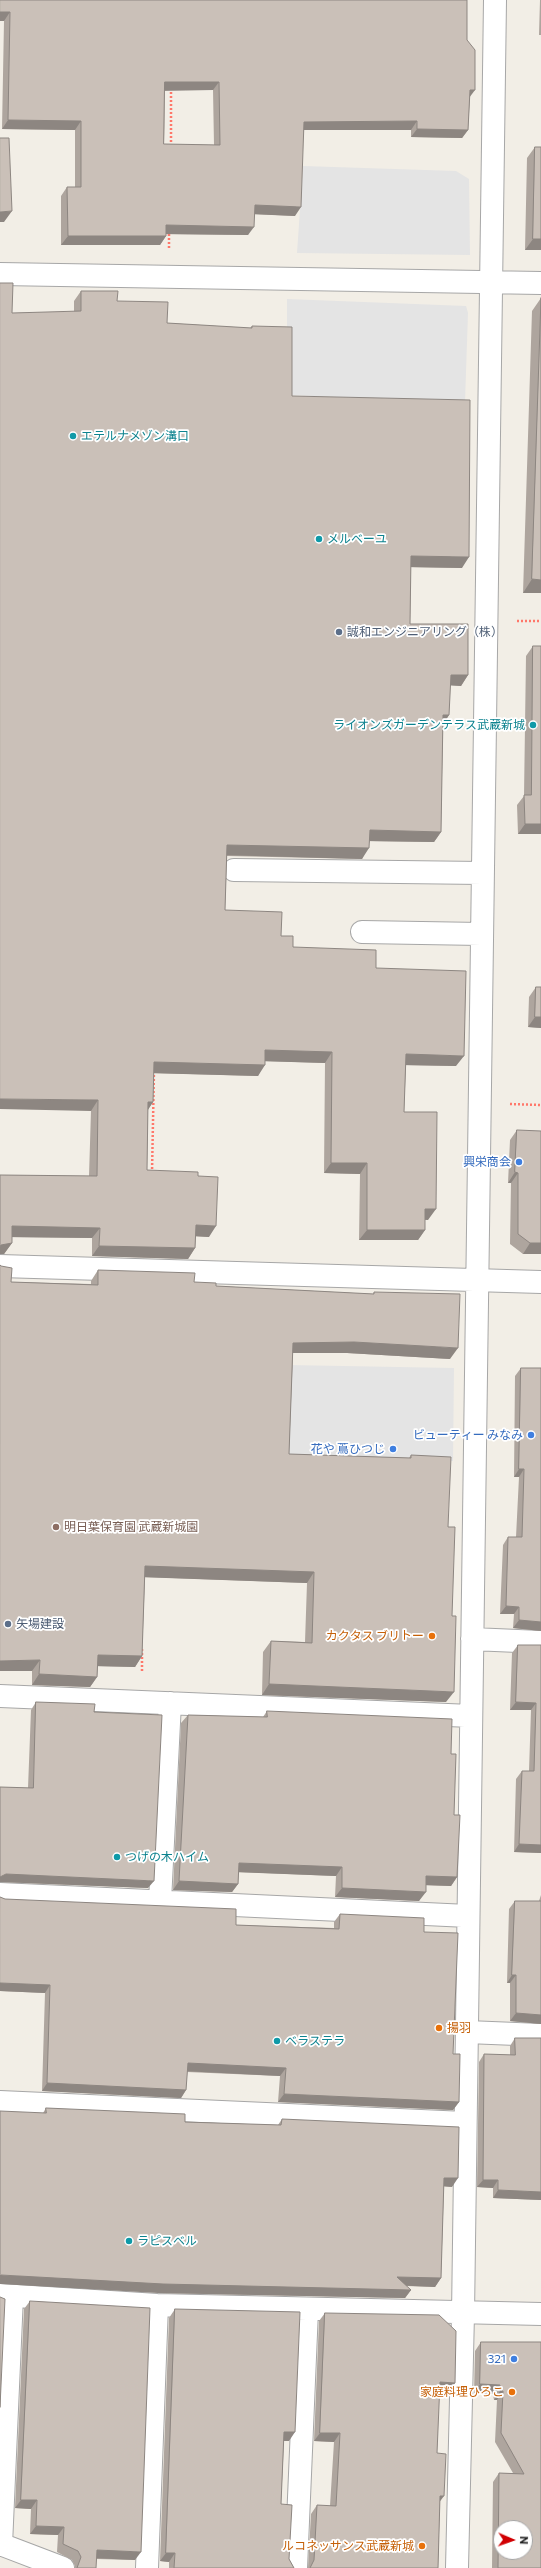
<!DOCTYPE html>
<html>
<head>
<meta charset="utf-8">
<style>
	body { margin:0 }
	#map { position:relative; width:541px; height:2568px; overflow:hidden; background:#f2eee6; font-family:Commissioner,sans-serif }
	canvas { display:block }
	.north { position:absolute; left:493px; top:2520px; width:40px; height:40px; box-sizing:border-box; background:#fff; border:1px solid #a6a6a6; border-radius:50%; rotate:92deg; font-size:11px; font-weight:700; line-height:16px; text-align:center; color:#202020 }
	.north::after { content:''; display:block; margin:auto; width:14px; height:18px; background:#d10003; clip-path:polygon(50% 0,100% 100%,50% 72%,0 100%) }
</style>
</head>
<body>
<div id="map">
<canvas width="541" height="2568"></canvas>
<div class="north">N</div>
</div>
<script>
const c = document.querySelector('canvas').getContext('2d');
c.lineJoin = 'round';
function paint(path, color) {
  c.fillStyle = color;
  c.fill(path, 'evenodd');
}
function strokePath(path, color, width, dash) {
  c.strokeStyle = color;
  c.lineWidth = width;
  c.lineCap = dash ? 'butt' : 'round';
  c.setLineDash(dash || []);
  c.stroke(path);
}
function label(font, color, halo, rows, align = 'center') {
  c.font = font + ' Commissioner,"Noto Sans JP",sans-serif';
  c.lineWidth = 3.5;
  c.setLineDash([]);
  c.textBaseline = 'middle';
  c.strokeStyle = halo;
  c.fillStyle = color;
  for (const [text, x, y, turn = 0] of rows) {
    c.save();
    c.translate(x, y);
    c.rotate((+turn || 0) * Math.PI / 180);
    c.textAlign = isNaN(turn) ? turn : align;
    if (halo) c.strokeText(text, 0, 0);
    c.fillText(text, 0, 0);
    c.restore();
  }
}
paint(new Path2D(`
	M 303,166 L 456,171 L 469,179 L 470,255 L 297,253 Z
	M 287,299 L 466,306 L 468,313 L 465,402 L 287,395 Z
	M 287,1365 L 454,1368 L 453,1461 L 286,1458 Z`), '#e4e4e4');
const minor = new Path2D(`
	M 0,274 L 541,283
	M 234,870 L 482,873
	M 362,932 L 481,934
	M 0,1266 L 541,1282
	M 472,1639 L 541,1642
	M 0,1696 L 471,1716
	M 0,1894 L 468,1916
	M 160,1901 L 170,1703
	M 467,2032 L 541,2035
	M 0,2102 L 465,2123
	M 0,2295 L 157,2305 L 541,2314
	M 0,2544 L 63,2568
	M 1,2545 L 12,2296
	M 147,2568 L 157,2305
	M 296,2568 L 307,2310
	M 457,2568 L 463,2314 L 495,0`);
strokePath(minor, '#a7a7a7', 24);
strokePath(new Path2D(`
	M 171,146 L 171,89
	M 169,248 L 169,233
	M 517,621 L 541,621
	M 510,1104 L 541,1105
	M 152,1173 L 154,1070
	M 142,1671 L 142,1648`), '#ff776a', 2.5, [2, 2]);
strokePath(minor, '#fff', 22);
paint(new Path2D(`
	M 0,0 L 467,40 L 470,97 L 468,130 L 462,138 L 411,137 L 411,130 L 304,130 L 295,216 L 255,214 L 248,235 L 166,234 L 166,236 L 160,245 L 61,245 L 61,196 L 67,187 L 75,187 L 75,130 L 2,129 L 4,21 ZM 165,90 L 213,90 L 214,145 L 164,144 Z
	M 540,0 L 541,0 L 541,35 L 539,35 Z
	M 535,147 L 541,250 L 525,250 L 527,158 Z
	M 81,291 L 117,301 L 167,323 L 250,328 L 252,326 L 292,396 L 462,568 L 411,567 L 410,624 L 468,675 L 461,686 L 450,685 L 449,715 L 443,724 L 441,832 L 434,842 L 370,841 L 362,859 L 227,856 L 225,910 L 281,936 L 293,947 L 376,968 L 456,1066 L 406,1065 L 404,1112 L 428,1220 L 425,1220 L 425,1230 L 418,1240 L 359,1240 L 360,1174 L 324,1173 L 325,1063 L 265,1061 L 258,1076 L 154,1073 L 153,1102 L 148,1109 L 147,1170 L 198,1176 L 209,1237 L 196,1236 L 195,1248 L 188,1259 L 92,1256 L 92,1238 L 12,1237 L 12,1243 L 4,1254 L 0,1254 L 0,1175 L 89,1176 L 91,1111 L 12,313 L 74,312 L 74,301 Z
	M 541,298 L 541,593 L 523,593 L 532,311 Z
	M 533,646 L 541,646 L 541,834 L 518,834 L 517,805 L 524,796 L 526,656 Z
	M 536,987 L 541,1028 L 528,1027 L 529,997 Z
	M 517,1130 L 541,1254 L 523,1254 L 510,1244 L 511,1183 L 508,1183 L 510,1140 Z
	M 0,1265 L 11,1282 L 91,1284 L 91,1281 L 98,1270 L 194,1282 L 216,1286 L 373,1294 L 374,1292 L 450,1359 L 347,1353 L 293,1353 L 289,1454 L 409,1458 L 411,1455 L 448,1527 L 446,1702 L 262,1695 L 263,1652 L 271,1641 L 305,1642 L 307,1583 L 145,1577 L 142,1656 L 135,1667 L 98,1666 L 97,1677 L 90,1687 L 32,1685 L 32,1671 L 0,1671 Z
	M 521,1368 L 541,1368 L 541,1631 L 513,1628 L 514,1614 L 500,1614 L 503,1545 L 508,1537 L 516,1537 L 519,1477 L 514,1477 L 515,1376 Z
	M 518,1645 L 541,1645 L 541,1853 L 514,1852 L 516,1779 L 522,1771 L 529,1771 L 531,1710 L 510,1710 L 512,1653 Z
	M 36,1702 L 94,1712 L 148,1888 L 0,1882 L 0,1787 L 28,1788 L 31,1710 Z
	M 267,1711 L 451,1754 L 454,1815 L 457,1877 L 451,1886 L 426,1885 L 419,1901 L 335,1897 L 336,1876 L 239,1872 L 238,1884 L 232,1892 L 173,1890 L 181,1723 L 188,1715 L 263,1717 Z
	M 541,1895 L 541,2024 L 510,2021 L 510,1983 L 507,1983 L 509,1909 L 515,1901 L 539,1901 Z
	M 0,1897 L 5,1899 L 236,1925 L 334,1928 L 334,1922 L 340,1914 L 424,1932 L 453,2054 L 459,2102 L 453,2110 L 278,2102 L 280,2076 L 187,2072 L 186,2090 L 181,2098 L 42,2091 L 45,1993 L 0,1991 Z
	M 515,2038 L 541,2038 L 541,2200 L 493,2198 L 493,2188 L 477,2187 L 479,2062 L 484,2054 L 510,2055 L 510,2046 Z
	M 46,2108 L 185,2122 L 278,2125 L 282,2119 L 452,2187 L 444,2186 L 441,2278 L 435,2287 L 406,2286 L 411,2290 L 405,2298 L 158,2293 L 43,2113 Z
	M 30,2301 L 135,2560 L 96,2559 L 96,2568 L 74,2568 L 75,2566 L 72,2560 L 57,2552 L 58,2535 L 30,2534 L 31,2509 L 15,2508 L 24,2309 Z
	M 175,2309 L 289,2441 L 284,2441 L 281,2504 L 289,2559 L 294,2568 L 169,2568 L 169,2562 L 160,2561 L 169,2318 Z
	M 325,2313 L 455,2383 L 449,2391 L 439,2391 L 437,2453 L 440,2501 L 438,2568 L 308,2568 L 311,2514 L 317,2505 L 330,2506 L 334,2442 L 314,2441 L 319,2321 Z
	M 481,2342 L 541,2342 L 541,2568 L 492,2568 L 493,2482 L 499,2473 L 513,2473 L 495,2442 L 497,2400 L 494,2400 L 493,2394 L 474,2393 L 475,2351 Z`), '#aea59e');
paint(new Path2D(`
	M 0,12 L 10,12 L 4,21 L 0,21 Z
	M 165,82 L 219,82 L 213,90 L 159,91 Z
	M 470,90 L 475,90 L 469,98 Z
	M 8,120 L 81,121 L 75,130 L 2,129 Z
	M 417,121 L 411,130 L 298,130 L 304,122 Z
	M 417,129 L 468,130 L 462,138 L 411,137 Z
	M 255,205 L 301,207 L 295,216 L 249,214 Z
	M 12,211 L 4,222 L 0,222 L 0,212 Z
	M 166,225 L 254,227 L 248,235 L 160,234 Z
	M 68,236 L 166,236 L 160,245 L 61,245 Z
	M 533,239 L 541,239 L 541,250 L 525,250 Z
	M 411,556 L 469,557 L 462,568 L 403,567 Z
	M 532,579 L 541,580 L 541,593 L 523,593 Z
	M 451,675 L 468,675 L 461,686 L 443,685 Z
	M 443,715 L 449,715 L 442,726 Z
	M 525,824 L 541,824 L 541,834 L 518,834 Z
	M 370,830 L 441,832 L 434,842 L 362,841 Z
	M 227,845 L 369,848 L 362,859 L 220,855 Z
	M 535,1017 L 541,1017 L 541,1028 L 528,1027 Z
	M 265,1050 L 332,1052 L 325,1063 L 257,1061 Z
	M 406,1054 L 464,1056 L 456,1066 L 399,1065 Z
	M 154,1062 L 265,1065 L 258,1076 L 146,1073 Z
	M 0,1099 L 98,1100 L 91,1111 L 0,1109 Z
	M 148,1102 L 153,1102 L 146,1113 Z
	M 331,1163 L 367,1163 L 360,1174 L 324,1173 Z
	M 515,1172 L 518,1173 L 511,1183 L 508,1183 Z
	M 425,1209 L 436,1209 L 428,1220 L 418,1219 Z
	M 196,1225 L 216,1226 L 209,1237 L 189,1236 Z
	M 12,1226 L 100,1228 L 92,1238 L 4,1237 Z
	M 367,1230 L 425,1230 L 418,1240 L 359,1240 Z
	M 12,1243 L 4,1254 L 0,1254 L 0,1246 L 1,1245 Z
	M 530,1243 L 541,1243 L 541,1254 L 523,1254 Z
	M 99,1246 L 195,1248 L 188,1259 L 92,1256 Z
	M 354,1342 L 458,1348 L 450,1359 L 347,1353 L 286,1353 L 293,1343 Z
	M 519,1469 L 524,1469 L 519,1477 L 514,1477 Z
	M 145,1566 L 314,1572 L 307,1583 L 138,1577 Z
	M 506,1606 L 519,1607 L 514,1614 L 500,1614 Z
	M 519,1620 L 541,1622 L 541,1631 L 513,1628 Z
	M 98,1655 L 142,1656 L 135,1667 L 91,1666 Z
	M 40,1660 L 32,1671 L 0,1671 L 0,1661 Z
	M 39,1674 L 97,1677 L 90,1687 L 32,1685 Z
	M 269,1684 L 454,1692 L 446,1702 L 262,1695 Z
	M 516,1702 L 536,1703 L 531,1710 L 510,1710 Z
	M 519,1844 L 541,1845 L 541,1853 L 514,1852 Z
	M 239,1863 L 342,1867 L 336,1876 L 233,1872 Z
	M 6,1874 L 154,1881 L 148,1888 L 0,1882 L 0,1877 Z
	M 426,1876 L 457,1877 L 451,1886 L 420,1885 Z
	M 179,1881 L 238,1884 L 232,1892 L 173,1890 Z
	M 342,1888 L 426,1892 L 419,1901 L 335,1897 Z
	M 512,1975 L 516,1975 L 510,1983 L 507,1983 Z
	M 0,1983 L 50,1985 L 45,1993 L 0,1991 Z
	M 516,2013 L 541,2015 L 541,2024 L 510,2021 Z
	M 188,2063 L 286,2068 L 280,2076 L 182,2071 Z
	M 47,2083 L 186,2090 L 181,2098 L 42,2091 Z
	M 284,2094 L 459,2102 L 453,2110 L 278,2102 Z
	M 444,2178 L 458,2178 L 452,2187 L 438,2186 Z
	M 483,2180 L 498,2180 L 493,2188 L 477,2187 Z
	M 498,2190 L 541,2192 L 541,2200 L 493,2198 Z
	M 1,2275 L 411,2290 L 405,2298 L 158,2293 L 0,2284 L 0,2276 Z
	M 397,2277 L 441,2278 L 435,2287 L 391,2285 Z
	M 440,2382 L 455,2383 L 449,2391 L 434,2391 Z
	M 480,2384 L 500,2385 L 493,2394 L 474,2393 Z
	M 500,2391 L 503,2391 L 497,2400 L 494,2400 Z
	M 284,2432 L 295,2432 L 289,2441 L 278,2441 Z
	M 320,2433 L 340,2433 L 334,2442 L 314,2441 Z
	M 440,2496 L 444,2496 L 438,2504 Z
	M 21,2500 L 37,2500 L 31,2509 L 15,2508 Z
	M 36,2526 L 64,2527 L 58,2535 L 30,2534 Z
	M 97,2550 L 141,2552 L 135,2560 L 91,2558 Z
	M 166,2553 L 175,2553 L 169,2562 L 160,2561 Z`), '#8d8681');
const building = new Path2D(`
	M 0,0 L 467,0 L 467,40 L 475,50 L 475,90 L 470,90 L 468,130 L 417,129 L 417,121 L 304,122 L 301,207 L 255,205 L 254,227 L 166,225 L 166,236 L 68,236 L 67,187 L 81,187 L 81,121 L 8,120 L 10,12 L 0,12 ZM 165,82 L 219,82 L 220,145 L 164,144 Z
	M 0,138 L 9,138 L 12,211 L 0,212 Z
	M 535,147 L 541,147 L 541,239 L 533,239 Z
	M 0,283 L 13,283 L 12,313 L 81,311 L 81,291 L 118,291 L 117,301 L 168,302 L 167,323 L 252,328 L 252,326 L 292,327 L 292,396 L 470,400 L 469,557 L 411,556 L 410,624 L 468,624 L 468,675 L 451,675 L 449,715 L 443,715 L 441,832 L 370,830 L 369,848 L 227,845 L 225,910 L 282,912 L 281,936 L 293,936 L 293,947 L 376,950 L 376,968 L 466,971 L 464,1056 L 406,1054 L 404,1112 L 437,1112 L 436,1209 L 425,1209 L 425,1230 L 367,1230 L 367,1163 L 331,1163 L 332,1052 L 265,1050 L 265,1065 L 154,1062 L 153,1102 L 148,1102 L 147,1170 L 198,1172 L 198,1176 L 218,1177 L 216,1226 L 196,1225 L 195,1248 L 99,1246 L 100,1228 L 12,1226 L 12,1243 L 1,1245 L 0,1247 L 0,1175 L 97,1176 L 98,1100 L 0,1099 Z
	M 541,298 L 541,580 L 532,579 Z
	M 533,646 L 541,646 L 541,824 L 525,824 L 524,795 L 531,795 Z
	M 536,987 L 541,987 L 541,1017 L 535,1017 Z
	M 517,1130 L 541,1131 L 541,1243 L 530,1243 L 518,1234 L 518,1173 L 515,1172 Z
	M 0,1265 L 1,1266 L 12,1268 L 11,1282 L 98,1285 L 98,1270 L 195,1273 L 194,1282 L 216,1283 L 216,1286 L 374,1294 L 374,1292 L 460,1294 L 458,1348 L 354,1342 L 293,1343 L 289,1454 L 411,1458 L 411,1455 L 451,1457 L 448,1527 L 455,1527 L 452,1616 L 456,1616 L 454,1692 L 269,1684 L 271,1641 L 312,1643 L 314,1572 L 145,1566 L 142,1656 L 98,1655 L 97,1677 L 39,1674 L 40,1660 L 0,1661 Z
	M 521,1368 L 541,1368 L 541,1622 L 519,1620 L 519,1607 L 506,1606 L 508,1537 L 522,1537 L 524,1469 L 519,1469 Z
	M 518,1645 L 541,1645 L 541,1845 L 519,1844 L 522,1771 L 534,1771 L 536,1703 L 516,1702 Z
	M 36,1702 L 95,1704 L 94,1712 L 162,1715 L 154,1881 L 6,1874 L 0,1877 L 0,1787 L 33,1788 Z
	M 267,1711 L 452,1719 L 451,1754 L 456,1754 L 454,1815 L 460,1815 L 457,1877 L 426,1876 L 426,1892 L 342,1888 L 342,1867 L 239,1863 L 238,1884 L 179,1881 L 188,1715 L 267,1717 Z
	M 0,1897 L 5,1899 L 236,1909 L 236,1925 L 339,1929 L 340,1914 L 424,1918 L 424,1932 L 458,1933 L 453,2054 L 460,2054 L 459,2102 L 284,2094 L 286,2068 L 188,2063 L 186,2090 L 47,2083 L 50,1985 L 0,1983 Z
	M 515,1901 L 541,1901 L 541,2015 L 516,2013 L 516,1975 L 512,1975 Z
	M 515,2038 L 541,2038 L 541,2192 L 498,2190 L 498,2180 L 483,2180 L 484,2054 L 515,2055 Z
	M 46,2108 L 185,2114 L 185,2122 L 281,2125 L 282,2119 L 459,2127 L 458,2178 L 444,2178 L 441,2278 L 397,2277 L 411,2290 L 163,2284 L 1,2275 L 0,2276 L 0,2111 L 46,2113 Z
	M 0,2297 L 5,2299 L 0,2407 Z
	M 30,2301 L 150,2308 L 141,2552 L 97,2550 L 96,2568 L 77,2568 L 81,2557 L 78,2551 L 63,2544 L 64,2527 L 36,2526 L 37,2500 L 21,2500 Z
	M 175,2309 L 300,2312 L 295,2432 L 284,2432 L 281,2504 L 292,2505 L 289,2559 L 294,2568 L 174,2568 L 175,2553 L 166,2553 Z
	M 325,2313 L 439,2315 L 456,2331 L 455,2383 L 440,2382 L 437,2453 L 446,2454 L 444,2496 L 440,2496 L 438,2568 L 310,2568 L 314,2560 L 317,2505 L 336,2506 L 340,2433 L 320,2433 Z
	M 481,2342 L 541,2342 L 541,2568 L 498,2568 L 499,2473 L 524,2474 L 501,2433 L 503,2391 L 500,2391 L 500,2385 L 480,2384 ZM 501,2528 L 525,2528 L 525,2552 L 501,2552 Z`);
paint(building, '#cac0b8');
strokePath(building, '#8d8681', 1);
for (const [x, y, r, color] of [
	[73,436,4,"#0f9aa8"],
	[319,539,4,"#0f9aa8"],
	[339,632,4,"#5c6f8a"],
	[533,725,4,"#0f9aa8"],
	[519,1162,4,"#3f7fe0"],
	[531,1435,4,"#3f7fe0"],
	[393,1449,4,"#3f7fe0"],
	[56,1527,4,"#8d6e63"],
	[8,1624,4,"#5c6f8a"],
	[432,1636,4,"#e8710a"],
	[117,1857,4,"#0f9aa8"],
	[439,2028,4,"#e8710a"],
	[277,2041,4,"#0f9aa8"],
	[129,2241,4,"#0f9aa8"],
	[514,2359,4,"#3f7fe0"],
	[512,2392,4,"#e8710a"],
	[422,2546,4,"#e8710a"]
]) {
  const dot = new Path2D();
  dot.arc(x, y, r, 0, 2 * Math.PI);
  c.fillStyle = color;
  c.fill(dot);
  strokePath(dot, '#fff', 1.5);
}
label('12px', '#0d838f', '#fff', [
	["エテルナメゾン溝口",81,436],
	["メルベーユ",327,539],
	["ライオンズガーデンテラス武蔵新城",525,725,"right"],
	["つげの木ハイム",125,1857],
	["ベラステラ",285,2041],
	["ラピスベル",137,2241]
], 'left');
label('12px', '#4e5e75', '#fff', [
	["誠和エンジニアリング（株）",347,632],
	["矢場建設",16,1624]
], 'left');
label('12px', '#366cbe', '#fff', [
	["興栄商会",511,1162],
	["ビューティー みなみ",523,1435],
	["花や 蔦ひつじ",385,1449],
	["321",506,2359]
], 'right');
label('12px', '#785e54', '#fff', [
	["明日葉保育園 武蔵新城園",64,1527]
], 'left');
label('12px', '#c56008', '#fff', [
	["カクタス ブリトー",424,1636],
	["揚羽",447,2028,"left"],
	["家庭料理ひろこ",504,2392],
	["ルコネッサンス武蔵新城",414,2546]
], 'right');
</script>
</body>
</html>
